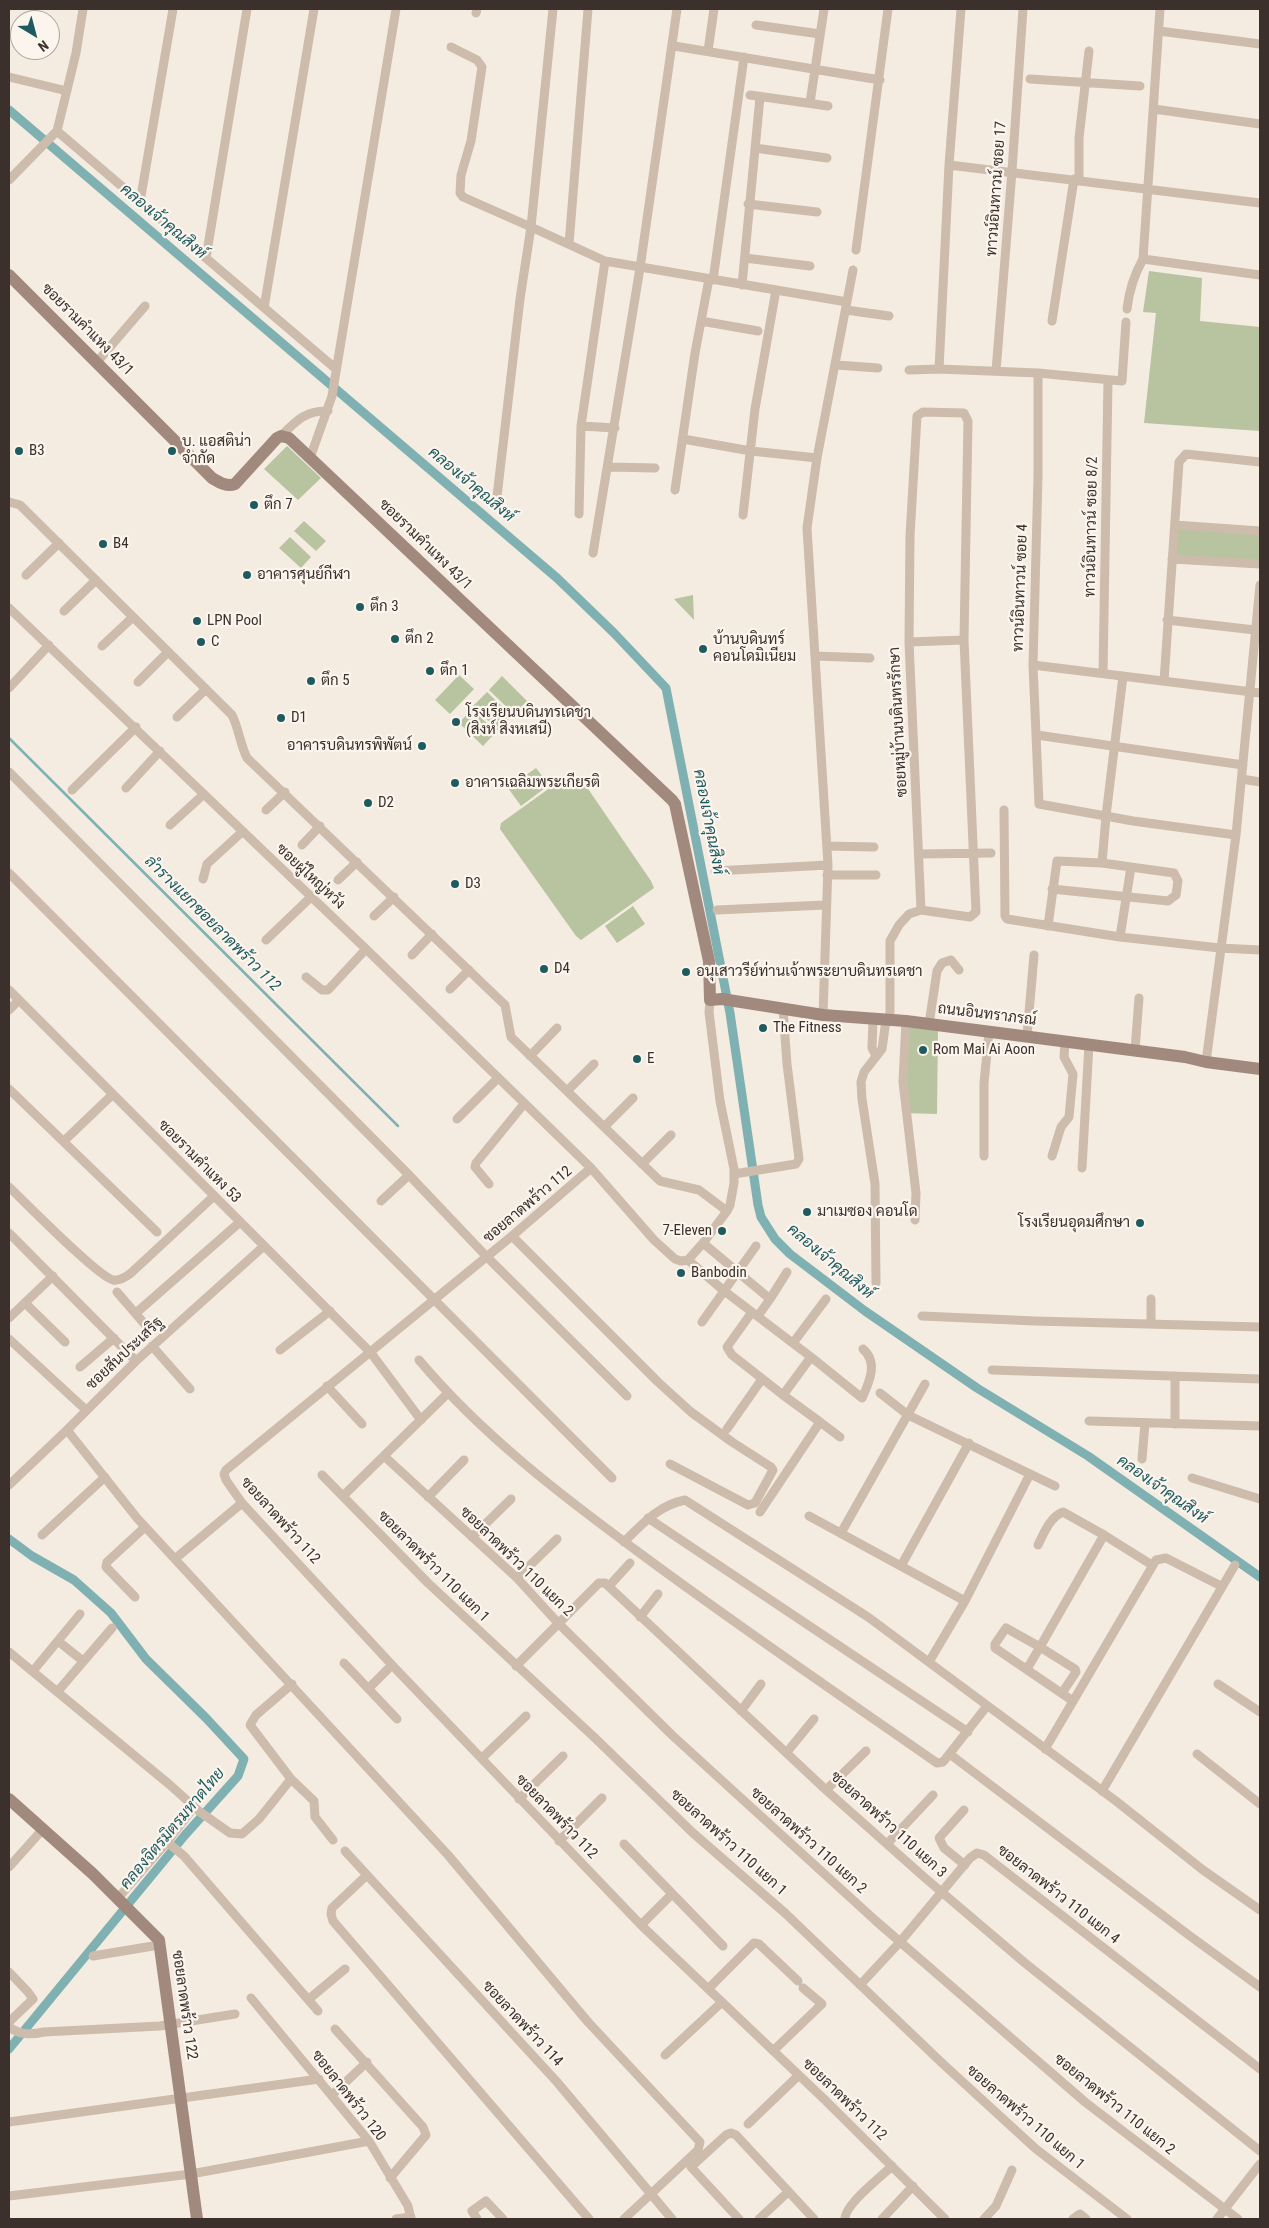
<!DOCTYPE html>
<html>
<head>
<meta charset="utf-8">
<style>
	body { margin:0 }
	#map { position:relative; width:1269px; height:2228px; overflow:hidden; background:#f4ebe1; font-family:"Roboto Condensed",sans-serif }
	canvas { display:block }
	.frame { position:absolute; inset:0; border:10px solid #3b302b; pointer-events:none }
	.north { position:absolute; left:10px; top:10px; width:50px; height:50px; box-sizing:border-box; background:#fbf5ee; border:1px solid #aea6a0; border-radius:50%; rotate:143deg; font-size:14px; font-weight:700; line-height:20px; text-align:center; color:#3b302b }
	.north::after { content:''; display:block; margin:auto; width:18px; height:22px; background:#1f5a5e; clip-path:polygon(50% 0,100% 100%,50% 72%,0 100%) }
</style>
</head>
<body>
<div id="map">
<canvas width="1269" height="2228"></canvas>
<div class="frame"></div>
<div class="north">N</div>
</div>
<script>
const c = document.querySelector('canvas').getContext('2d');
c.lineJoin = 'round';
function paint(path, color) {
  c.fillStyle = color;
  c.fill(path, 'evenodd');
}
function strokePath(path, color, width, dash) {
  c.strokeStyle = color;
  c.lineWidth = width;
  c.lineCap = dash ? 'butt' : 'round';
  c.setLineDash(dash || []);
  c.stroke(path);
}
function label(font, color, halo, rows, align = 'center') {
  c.font = font + ' "Roboto Condensed",Sarabun,sans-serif';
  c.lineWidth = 4.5;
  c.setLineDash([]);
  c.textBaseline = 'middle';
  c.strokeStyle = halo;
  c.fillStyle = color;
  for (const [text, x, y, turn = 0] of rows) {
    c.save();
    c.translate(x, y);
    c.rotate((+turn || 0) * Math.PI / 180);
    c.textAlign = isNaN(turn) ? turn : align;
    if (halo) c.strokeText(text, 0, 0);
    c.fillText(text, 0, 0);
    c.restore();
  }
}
paint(new Path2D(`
	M 1149,271 L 1202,278 L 1200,321 L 1260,327 L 1260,431 L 1144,423 L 1156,313 L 1143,312 Z
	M 287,446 L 321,478 L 298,500 L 264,469 Z
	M 304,521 L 326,541 L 316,551 L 294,531 Z
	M 1176,528 L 1260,535 L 1260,561 L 1174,556 Z
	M 290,537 L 311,557 L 301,568 L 279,548 Z
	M 693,595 L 694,620 L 674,599 Z
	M 459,675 L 474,689 L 450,714 L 435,700 Z
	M 502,676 L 527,701 L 514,714 L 489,690 Z
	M 487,692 L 512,716 L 498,730 L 473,706 Z
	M 472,709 L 496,732 L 483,746 L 459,723 Z
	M 536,768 L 549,785 L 521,806 L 508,788 Z
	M 572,772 L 582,780 L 651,881 L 654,888 L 581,940 L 576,936 L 500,829 L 501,823 Z
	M 633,906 L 645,924 L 617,943 L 605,926 Z
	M 906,1021 L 938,1027 L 937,1114 L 903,1113 Z`), '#b8c4a0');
strokePath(new Path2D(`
	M 9,738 L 398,1126`), '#7fb0b2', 2.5);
strokePath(new Path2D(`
	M 9,110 L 557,578 L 614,633 L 666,688 L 730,1013 L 758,1205 L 761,1217 L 775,1239 L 790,1254 L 865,1311 L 977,1388 L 1088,1456 L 1260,1577
	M 9,1539 L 32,1556 L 74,1580 L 111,1613 L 146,1659 L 206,1718 L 244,1759 L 238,1776 L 185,1835 L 9,2049`), '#7fb0b2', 9);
strokePath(new Path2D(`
	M 553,9 L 531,227 L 605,261 L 847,302
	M 476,13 L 477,9
	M 756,25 L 820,34
	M 1159,31 L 1260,44
	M 674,46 L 880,80
	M 451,47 L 477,60 L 482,67 L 471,141 L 461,175 L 460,193 L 463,197 L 531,227 L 520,299 L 496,505
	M 708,51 L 714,9
	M 9,77 L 67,91
	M 1030,79 L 1140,86
	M 750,95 L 828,106
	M 810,103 L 824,9
	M 1154,109 L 1260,124
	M 57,131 L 336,369
	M 755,148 L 827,158
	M 949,165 L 1260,203
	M 1079,179 L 1079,138 L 1089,51
	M 9,180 L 57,131 L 76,53 L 83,9
	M 140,202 L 173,9
	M 748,204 L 817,212
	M 569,244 L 588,9
	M 856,250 L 888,9
	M 206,258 L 247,9
	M 745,258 L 810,266
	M 1143,259 L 1260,275
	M 713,280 L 744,57
	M 742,285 L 760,97
	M 264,308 L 314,9
	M 1127,309 C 1129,291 1134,275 1143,259 L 1160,9
	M 846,310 L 889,316
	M 701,321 L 758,331
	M 1052,321 L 1074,179
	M 97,362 L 145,306
	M 836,365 L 878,368
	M 939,369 L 949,165 L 961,9
	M 909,370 L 939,369 L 1038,373 L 1122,381 L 1126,322
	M 996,371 L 1012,171 L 1023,9
	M 1038,373 L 1038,477 L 1033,665 L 1039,804 L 1133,821 L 1236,835
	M 581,426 L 615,428
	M 281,436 C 296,421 306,410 328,411
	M 683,439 L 751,451 L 817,458
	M 310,458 L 332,396 L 396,9
	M 609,467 L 655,468
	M 675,490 L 695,353 L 709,279
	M 9,502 L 20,505 L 232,715 C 239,729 240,744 247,758 L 505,1005 L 511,1037 L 660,1181 L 699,1190 L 727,1211
	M 579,514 L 581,426 L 605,261
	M 743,515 L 755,409 L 776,290
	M 1175,525 L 1260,531
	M 593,553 L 640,268 L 677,9
	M 1172,559 L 1260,564
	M 26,575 L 59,543
	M 9,608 L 366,949 L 591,1168 L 654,1240 L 675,1259 L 681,1261 L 688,1260 L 703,1243 L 727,1211 L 730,1205 L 734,1183 L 734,1169 L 720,1101 L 709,1012 L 710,1000
	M 64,611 L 96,580
	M 1167,620 L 1255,630
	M 909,642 L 964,640
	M 102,646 L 133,617
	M 815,656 L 870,658
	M 1033,665 L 1260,693
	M 1103,673 L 1108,381
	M 1164,681 L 1179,462 L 1186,454 L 1260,462
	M 138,682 L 168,652
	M 9,688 L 49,645
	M 177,717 L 206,689
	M 1037,735 L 1243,765
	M 9,772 L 409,1175 L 487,1257 L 627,1396
	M 1242,779 L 1260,782
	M 126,788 L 160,751
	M 72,790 L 136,727
	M 266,810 L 285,792
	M 1004,810 L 1005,916 L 1007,919 L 1120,937 L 1220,948 L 1260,950
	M 170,825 L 204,794
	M 302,845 L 320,826
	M 827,846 L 874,847
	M 919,854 L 991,853
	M 715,871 L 828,865
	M 9,873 L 612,1478
	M 827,875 L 876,875
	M 203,879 L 207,864 L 242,832
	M 338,880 L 357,862
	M 1052,889 L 1168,901 L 1176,895 L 1178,881 L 1174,873 L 1102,863
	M 717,910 L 825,905
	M 374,916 L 394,897
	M 1048,926 L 1057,861 L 1102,863 L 1106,816 L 1123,676
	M 1120,937 L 1131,867
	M 266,940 L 311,897
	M 412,955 L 432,934
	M 306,977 L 322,990 L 328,990 L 366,949
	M 450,989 L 469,970
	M 9,990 L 371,1353 L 421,1420
	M 9,1010 L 19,1000
	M 823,1015 L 828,865 L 807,528 L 817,458 L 853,270
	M 873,1019 L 872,1048 L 876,1056
	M 890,1020 L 890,941 L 899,925 L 909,914 L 921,910 L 909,642 L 910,536 L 917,416 L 923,412 L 964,413 L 968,421 L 964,640 L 976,912 L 970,917 L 921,910
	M 906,1021 L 903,1082 L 916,1193 L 915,1220
	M 929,1024 L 937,971 L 942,963 L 951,960 L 959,970
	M 1027,1036 L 1034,955
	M 1135,1050 L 1139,998
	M 530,1056 L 557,1028
	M 1206,1062 L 1236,835 L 1260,585
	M 9,1089 L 157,1232
	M 567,1091 L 594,1064
	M 457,1119 L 498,1078
	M 604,1127 L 633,1098
	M 64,1141 L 112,1095
	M 984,1156 L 984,1083 L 989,1032
	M 1052,1156 L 1061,1127 L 1069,1117 L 1073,1074 L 1064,1057 L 1065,1041
	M 642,1164 L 671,1135
	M 591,1168 L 512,1236 L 226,1470 L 224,1474 L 226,1480 L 242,1503 L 392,1665 L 641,1925 L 825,2100 L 945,2219
	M 1082,1168 L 1089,1044
	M 734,1174 L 796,1164 L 799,1159 L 787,1064 L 783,1009
	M 489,1184 L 475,1167 L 476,1163 L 524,1104
	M 9,1187 C 26,1203 97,1276 113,1280 C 120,1281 126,1277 131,1273 L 214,1196
	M 381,1201 L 409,1175
	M 9,1233 L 136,1361
	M 512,1236 L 658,1382 L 691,1412 L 732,1442 L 771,1467 L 773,1470 L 755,1503 L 748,1505 L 670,1464
	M 703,1243 L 770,1299 L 758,1316
	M 688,1260 L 723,1290 L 811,1357 L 783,1395 L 820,1422 L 760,1512
	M 876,1283 L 875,1184 L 862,1099 L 861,1082 L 864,1072 L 882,1049 L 886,1020
	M 117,1292 L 148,1328
	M 770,1299 L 787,1272
	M 25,1303 L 65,1342
	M 752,1312 L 727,1347 L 732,1355 L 783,1395
	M 136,1313 L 240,1222
	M 922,1316 L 1035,1321 L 1260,1327
	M 9,1318 L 53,1276
	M 702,1322 L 756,1246
	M 1151,1323 L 1151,1299
	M 9,1339 L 86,1410
	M 793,1343 L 826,1299
	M 152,1346 L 190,1389
	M 280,1350 L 330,1311
	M 811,1357 L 862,1398 C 870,1381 878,1362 863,1349
	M 419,1360 C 482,1435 562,1496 641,1554 C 738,1626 838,1694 937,1763 L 943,1762 L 987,1706
	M 80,1367 L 114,1338
	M 992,1370 L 1260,1379
	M 1175,1376 L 1175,1424
	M 327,1386 L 362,1424
	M 880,1393 L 908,1415 L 1055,1486
	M 1089,1421 L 1260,1426
	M 820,1422 L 840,1437
	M 727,1429 L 762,1379
	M 67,1430 L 137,1518 L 448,1855 L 588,2022 L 700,2142 L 698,2150 L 624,2219
	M 384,1456 L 517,1578 L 558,1623 L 673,1736 L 876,1921 L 1085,2102 L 1238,2219
	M 1142,1459 L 1145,1423
	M 322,1475 L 428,1583 L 595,1738 L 693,1833 L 785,1913 L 942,2063 L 1036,2149 L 1127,2219
	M 1192,1478 L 1260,1499
	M 9,1485 L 67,1430 L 136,1361 L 264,1246
	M 343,1496 L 447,1394
	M 428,1497 L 464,1460
	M 809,1516 L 965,1601
	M 648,1518 L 968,1732
	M 841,1533 L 925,1384
	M 42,1535 L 105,1477
	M 1104,1535 L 1152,1565
	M 472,1537 L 511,1499
	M 624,1542 C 642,1524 659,1505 685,1500 L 868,1617 L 1116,1801 L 1203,1870 L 1260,1910
	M 1038,1545 C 1044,1533 1050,1517 1063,1512 L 1104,1535 L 1040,1647 L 1006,1628 L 995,1644 L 995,1648 L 1073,1701
	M 176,1558 L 242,1503
	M 901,1566 L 969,1443
	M 517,1578 L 557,1539
	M 609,1586 L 630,1563
	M 135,1597 L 106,1567 L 107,1562 L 145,1527
	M 640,1617 L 658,1594
	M 58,1641 L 83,1661
	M 9,1652 L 170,1785 L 200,1812 L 230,1833 L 242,1834 L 259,1819 L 291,1779 L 250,1725 L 256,1715 L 292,1684
	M 929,1662 L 965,1601 L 1030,1474
	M 344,1663 L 397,1719
	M 516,1666 L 599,1583 L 605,1583 L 826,1790 L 924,1877 L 1025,1963 L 1260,2151
	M 1027,1669 L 1040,1647 L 1075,1669 L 1076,1672 L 1062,1693
	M 33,1671 L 80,1614
	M 1218,1684 L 1260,1712
	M 369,1688 L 392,1665
	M 58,1691 L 112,1628
	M 741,1711 L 761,1684
	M 1045,1749 L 1156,1560 L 1166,1558 L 1221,1586
	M 787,1752 L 814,1719
	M 1197,1754 L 1260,1804
	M 951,1755 L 1190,1936 L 1260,1987
	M 482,1758 L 526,1716
	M 291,1779 L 314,1801 L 315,1817 L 333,1840
	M 826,1790 L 866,1751
	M 1102,1791 L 1235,1565
	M 519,1799 L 563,1756
	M 964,1810 L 939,1838 L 944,1848 L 965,1865
	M 559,1841 L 602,1798
	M 167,1842 L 184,1856 L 318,2011
	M 624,1844 L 723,1946
	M 887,1844 L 933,1795
	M 345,1851 L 557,2082 L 672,2219
	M 9,1867 L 43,1829
	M 367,1875 L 332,1908 L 331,1914 L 333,1921 L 589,2219
	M 118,1898 L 167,1842 L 194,1807
	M 641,1925 L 672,1894
	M 93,1956 L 159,1945
	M 9,1972 L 28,1992 L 33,1999 L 9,2022
	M 860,1985 L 900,1942 L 970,1858 L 977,1853 L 984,1855 L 1260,2069
	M 708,1989 L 754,1943 L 759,1944 L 798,1981
	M 251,1998 L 369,2141 L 408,2206 L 411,2219
	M 309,1999 L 345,1969
	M 9,2027 C 20,2035 30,2035 44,2032 L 160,2026 L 235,2014
	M 335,2029 L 423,2127 L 426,2135 L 390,2178
	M 773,2051 L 822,2004 L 803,1988
	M 665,2055 L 722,2002
	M 332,2095 L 367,2062
	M 9,2122 L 319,2079
	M 748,2124 L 799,2075
	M 9,2196 L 191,2174 L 369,2141
	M 396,2219 L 411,2217
	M 477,2219 L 472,2211 L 486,2201 L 503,2219
	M 739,2219 L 691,2167 L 726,2135 L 731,2133 L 736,2135 L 814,2219
	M 759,2219 L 788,2192
	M 845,2219 C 845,2204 881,2177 892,2166
	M 882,2219 L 913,2186
	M 984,2219 L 996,2206 L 1012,2170
	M 1073,2219 L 1080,2214 L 1086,2219
	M 1217,2219 L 1260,2164`), '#cdbbac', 9);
strokePath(new Path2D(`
	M 9,275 L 212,478 C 219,482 226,487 235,484 L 277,438 L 281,436 L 289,438 L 672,800 L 675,804 L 709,961 L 710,1000 L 722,999 L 823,1015 L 906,1021 L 1185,1057 L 1206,1062 L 1260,1069
	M 9,1799 L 93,1874 L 159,1940 L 197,2219`), '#a18a7d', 12);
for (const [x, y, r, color] of [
	[19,451,5,"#1f5a5e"],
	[172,451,5,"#1f5a5e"],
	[254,505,5,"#1f5a5e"],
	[103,544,5,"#1f5a5e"],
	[247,575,5,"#1f5a5e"],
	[360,607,5,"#1f5a5e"],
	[197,621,5,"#1f5a5e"],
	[395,639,5,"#1f5a5e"],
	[201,642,5,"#1f5a5e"],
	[703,649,5,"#1f5a5e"],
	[430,671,5,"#1f5a5e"],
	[311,681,5,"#1f5a5e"],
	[281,718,5,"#1f5a5e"],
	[456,722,5,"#1f5a5e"],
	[422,746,5,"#1f5a5e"],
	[455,783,5,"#1f5a5e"],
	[368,803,5,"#1f5a5e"],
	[455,884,5,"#1f5a5e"],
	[544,969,5,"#1f5a5e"],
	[686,972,5,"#1f5a5e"],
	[763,1028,5,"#1f5a5e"],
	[923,1050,5,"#1f5a5e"],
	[637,1059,5,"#1f5a5e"],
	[807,1212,5,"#1f5a5e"],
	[1140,1223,5,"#1f5a5e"],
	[722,1231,5,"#1f5a5e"],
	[681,1273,5,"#1f5a5e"]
]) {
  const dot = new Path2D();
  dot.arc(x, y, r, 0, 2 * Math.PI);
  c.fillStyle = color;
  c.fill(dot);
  strokePath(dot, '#fbf5ee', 2);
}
label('15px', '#3b302b', '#fbf5ee', [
	["ทาวน์อินทาวน์ ซอย 17",997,189,-86],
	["ซอยรามคำแหง 43/1",87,330,45],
	["ทาวน์อินทาวน์ ซอย 8/2",1092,527,-89],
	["ซอยรามคำแหง 43/1",425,545,44],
	["ทาวน์อินทาวน์ ซอย 4",1021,588,-88],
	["ซอยหมู่บ้านบดินทรรักษา",899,722,-93],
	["ซอยผู้ใหญ่หวัง",310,877,43],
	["ถนนอินทราภรณ์",987,1015,7],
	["ซอยรามคำแหง 53",199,1162,45],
	["ซอยลาดพร้าว 112",528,1205,-40],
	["ซอยสันประเสริฐ",125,1354,-43],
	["ซอยลาดพร้าว 112",280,1521,48],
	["ซอยลาดพร้าว 110 แยก 2",516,1562,44],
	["ซอยลาดพร้าว 110 แยก 1",433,1567,45],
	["ซอยลาดพร้าว 112",556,1817,46],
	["ซอยลาดพร้าว 110 แยก 3",888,1825,42],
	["ซอยลาดพร้าว 110 แยก 2",808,1841,42],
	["ซอยลาดพร้าว 110 แยก 1",728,1843,42],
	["ซอยลาดพร้าว 110 แยก 4",1058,1895,38],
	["ซอยลาดพร้าว 122",184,2005,82],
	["ซอยลาดพร้าว 114",522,2024,47],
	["ซอยลาดพร้าว 120",348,2096,52],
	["ซอยลาดพร้าว 112",844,2100,44],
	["ซอยลาดพร้าว 110 แยก 2",1114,2105,39],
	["ซอยลาดพร้าว 110 แยก 1",1025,2118,41]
]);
label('15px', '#3b302b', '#fbf5ee', [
	["บ. แอสติน่า",182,442],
	["จำกัด",182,459],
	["B3",29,451],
	["ตึก 7",264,505],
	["B4",113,544],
	["อาคารศุนย์กีฬา",257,575],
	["ตึก 3",370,607],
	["LPN Pool",207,621],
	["ตึก 2",405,639],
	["บ้านบดินทร์",713,640],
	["คอนโดมิเนียม",713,657],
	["C",211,642],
	["ตึก 1",440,671],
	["ตึก 5",321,681],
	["โรงเรียนบดินทรเดชา",466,713],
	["(สิงห์ สิงหเสนี)",466,730],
	["D1",291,718],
	["อาคารบดินทรพิพัตน์",412,746,"right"],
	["อาคารเฉลิมพระเกียรติ",465,783],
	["D2",378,803],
	["D3",465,884],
	["D4",554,969],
	["อนุเสาวรีย์ท่านเจ้าพระยาบดินทรเดชา",696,972],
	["The Fitness",773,1028],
	["Rom Mai Ai Aoon",933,1050],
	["E",647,1059],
	["มาเมซอง คอนโด",817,1212],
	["โรงเรียนอุดมศึกษา",1130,1223,"right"],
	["7-Eleven",712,1231,"right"],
	["Banbodin",691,1273]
], 'left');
label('italic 16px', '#1f5a5e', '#fbf5ee', [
	["คลองเจ้าคุณสิงห์",163,222,40],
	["คลองเจ้าคุณสิงห์",471,485,40],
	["คลองเจ้าคุณสิงห์",708,822,79],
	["ลำรางแยกซอยลาดพร้าว 112",212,924,45],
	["คลองเจ้าคุณสิงห์",830,1262,40],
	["คลองเจ้าคุณสิงห์",1162,1490,35],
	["คลองจิตรมิตรมหาดไทย",173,1829,-50]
]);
</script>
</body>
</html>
